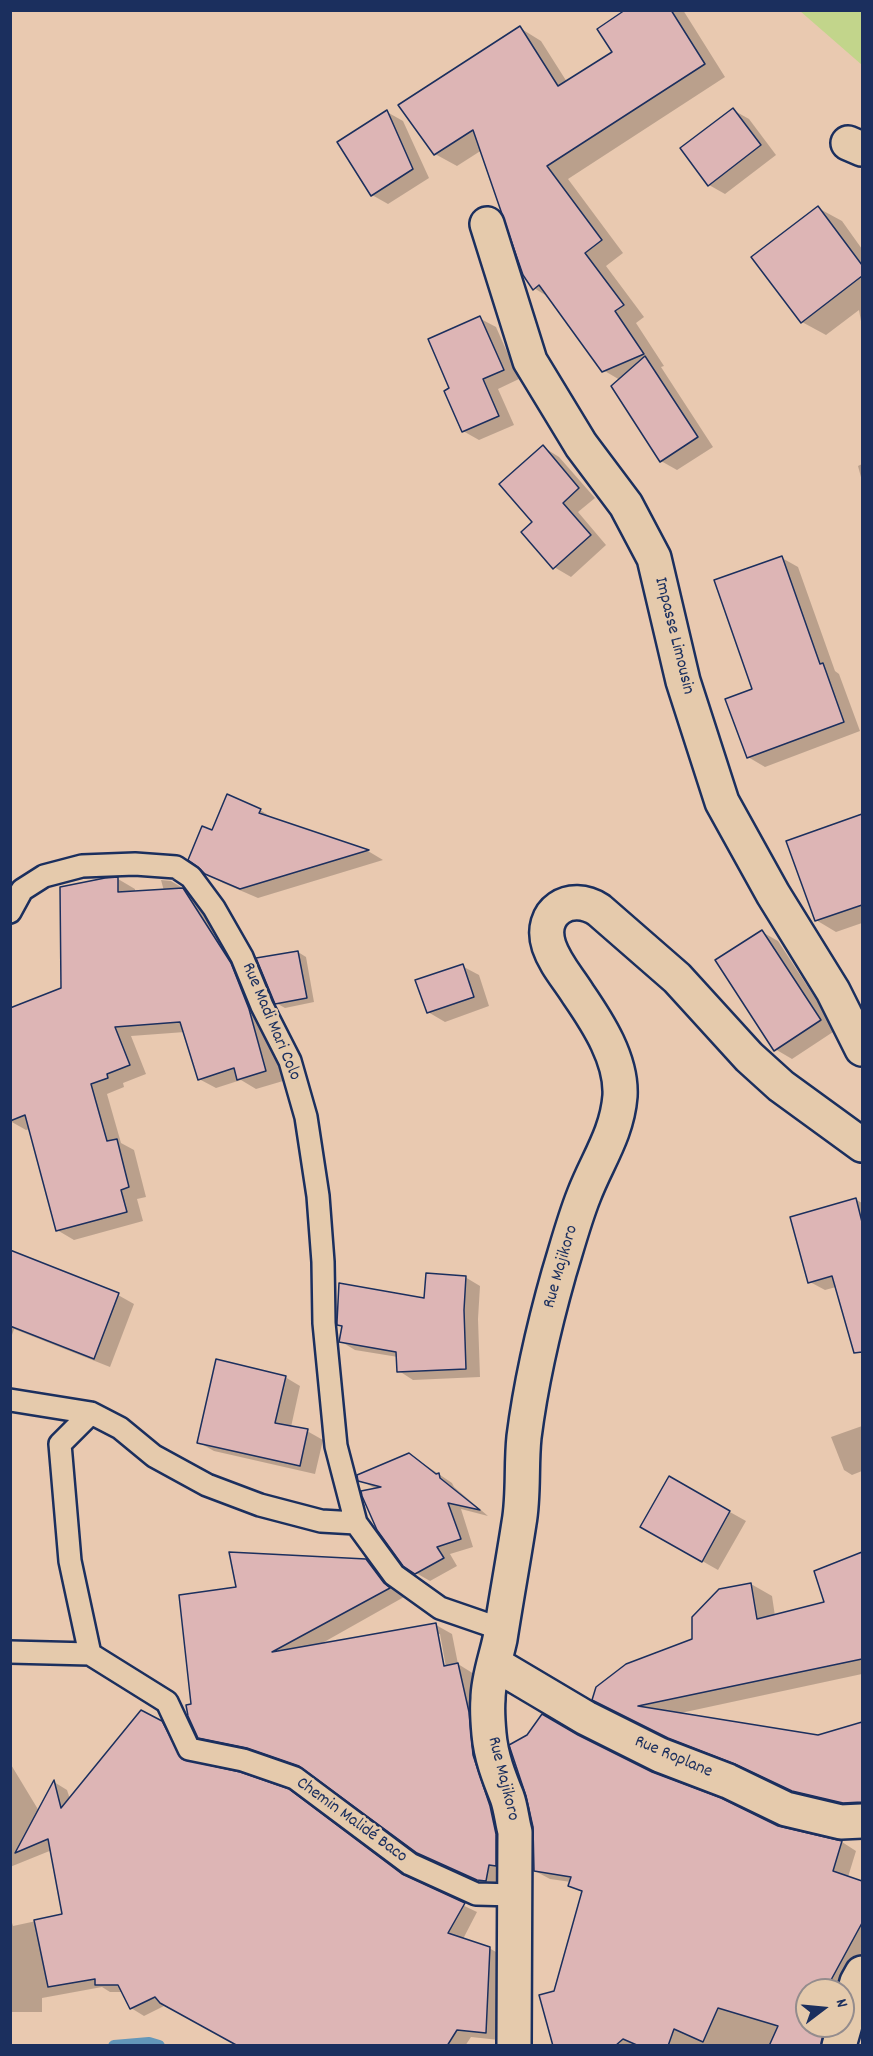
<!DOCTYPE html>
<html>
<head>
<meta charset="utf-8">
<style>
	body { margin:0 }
	#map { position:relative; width:873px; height:2056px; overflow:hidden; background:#e9c9b0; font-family:Dekko,sans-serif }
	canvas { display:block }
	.frame { position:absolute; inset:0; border:12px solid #1b2f5e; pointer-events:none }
	.north { position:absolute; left:795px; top:1978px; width:60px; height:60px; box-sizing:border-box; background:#e5caac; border:2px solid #948c8d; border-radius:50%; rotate:74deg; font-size:16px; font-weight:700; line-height:24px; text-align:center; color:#1b2f5e }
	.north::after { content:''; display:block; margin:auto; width:21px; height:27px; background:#1b2f5e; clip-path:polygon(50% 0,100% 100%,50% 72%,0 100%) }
</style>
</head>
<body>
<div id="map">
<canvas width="873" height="2056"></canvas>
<div class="frame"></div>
<div class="north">N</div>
</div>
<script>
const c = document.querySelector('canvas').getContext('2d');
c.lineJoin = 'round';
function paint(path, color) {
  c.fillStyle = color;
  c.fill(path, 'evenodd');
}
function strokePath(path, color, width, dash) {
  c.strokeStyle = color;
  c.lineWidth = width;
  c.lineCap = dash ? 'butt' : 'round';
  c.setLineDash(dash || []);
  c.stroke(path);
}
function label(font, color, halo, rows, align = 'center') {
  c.font = font + ' Dekko,sans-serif';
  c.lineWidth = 5;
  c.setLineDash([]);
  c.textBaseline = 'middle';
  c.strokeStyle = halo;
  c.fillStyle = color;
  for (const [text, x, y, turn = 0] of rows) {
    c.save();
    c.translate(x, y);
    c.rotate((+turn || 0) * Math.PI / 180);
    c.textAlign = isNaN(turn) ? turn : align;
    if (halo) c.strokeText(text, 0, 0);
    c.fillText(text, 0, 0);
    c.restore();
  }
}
paint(new Path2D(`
	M 800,11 L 862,11 L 862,65 Z`), '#c2d58b');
paint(new Path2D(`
	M 628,10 L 683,10 L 725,77 L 568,179 L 623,253 L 606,266 L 644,317 L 636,323 L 664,366 L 661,367 L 713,447 L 677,470 L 661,461 L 620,380 L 603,370 L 550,298 L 534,288 L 482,150 L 457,166 L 435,154 L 520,28 L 541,41 L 567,82 L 614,52 Z
	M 733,110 L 749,119 L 776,155 L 725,194 L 709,185 Z
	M 387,112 L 403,121 L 429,178 L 388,204 L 372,195 Z
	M 818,208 L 842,221 L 862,249 L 862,327 L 859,310 L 826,335 L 802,322 Z
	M 479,318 L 496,327 L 519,379 L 498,389 L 514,425 L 479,440 L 463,431 L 451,389 Z
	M 543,447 L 559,457 L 595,498 L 578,512 L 606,545 L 571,577 L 554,567 Z
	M 862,464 L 862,481 L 858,466 Z
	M 782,558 L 798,567 L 835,671 L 839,674 L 860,731 L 765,767 L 748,757 L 754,690 Z
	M 260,810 L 276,820 L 368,851 L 383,860 L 258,898 L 223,883 L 206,873 Z
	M 862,816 L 862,923 L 836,932 L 816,920 L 788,842 Z
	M 118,879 L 135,889 L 135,893 L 164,891 L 161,880 L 171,881 L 199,898 L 266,1020 L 283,1081 L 256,1089 L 241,1080 L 216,1088 L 199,1079 L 185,1032 L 131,1036 L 146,1074 L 123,1083 L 124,1087 L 107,1094 L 121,1143 L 134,1150 L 146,1197 L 137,1199 L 143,1221 L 74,1240 L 57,1230 L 30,1129 L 26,1130 L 10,1121 L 10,1010 L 183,941 L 79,956 Z
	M 762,932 L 778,941 L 836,1030 L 792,1059 L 775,1049 Z
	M 298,952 L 306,957 L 314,1002 L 285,1008 L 276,1003 Z
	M 462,966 L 479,975 L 489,1006 L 445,1022 L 428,1012 Z
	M 855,1199 L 862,1203 L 862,1345 L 847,1325 L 836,1287 L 825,1290 L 810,1282 Z
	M 10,1253 L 118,1295 L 134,1304 L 110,1367 L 14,1329 L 10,1341 Z
	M 465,1277 L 480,1286 L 478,1319 L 480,1377 L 413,1380 L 399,1371 L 398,1357 L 355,1350 L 340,1341 L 343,1327 L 338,1324 L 425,1300 Z
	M 285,1377 L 300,1386 L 291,1427 L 307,1431 L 323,1440 L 315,1474 L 214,1451 L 198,1442 Z
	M 862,1426 L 862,1471 L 852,1475 L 844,1470 L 831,1437 Z
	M 409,1454 L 452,1483 L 454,1487 L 488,1516 L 461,1509 L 473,1547 L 450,1554 L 457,1566 L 430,1581 L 416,1573 L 376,1489 L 360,1480 Z
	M 669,1478 L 746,1521 L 718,1570 L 642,1527 Z
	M 862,1554 L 862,1674 L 676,1714 L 818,1737 L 862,1724 L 862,1814 L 815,1802 L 757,1775 L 690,1749 L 594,1699 L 694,1640 L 751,1584 L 772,1596 L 775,1616 L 826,1603 L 816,1572 Z
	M 366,1560 L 382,1570 L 404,1597 L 317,1646 L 436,1625 L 452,1634 L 458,1664 L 474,1674 L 506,1817 L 502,1890 L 495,1889 L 434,1861 L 417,1852 L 310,1772 L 265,1756 L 215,1746 L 199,1737 L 192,1706 L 238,1588 ZM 437,1634 L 440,1634 L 447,1673 L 444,1674 Z
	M 141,1712 L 175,1731 L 192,1763 L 288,1791 L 303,1799 L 410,1880 L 477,1912 L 463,1939 L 489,1948 L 503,1956 L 499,2040 L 471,2037 L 465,2046 L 240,2046 L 166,2005 L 144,2016 L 131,2008 L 123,1992 L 110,1992 L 102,1987 L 42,1998 L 42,2012 L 10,2012 L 10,1916 L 13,1926 L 64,1915 L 52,1850 L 10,1867 L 10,1763 L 39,1811 L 54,1782 L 67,1790 L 70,1799 Z
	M 579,1737 L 651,1773 L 777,1827 L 842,1842 L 856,1851 L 848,1877 L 862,1883 L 862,1959 L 843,1990 L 807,1990 L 807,2026 L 842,2026 L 837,2046 L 555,2046 L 555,1992 L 583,1893 L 570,1885 L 571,1882 L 550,1879 L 535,1871 Z`), '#0003');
strokePath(new Path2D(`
	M 114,2046 L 149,2043 L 159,2046`), '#6497b9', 12);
const building = new Path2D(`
	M 625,10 L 671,10 L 705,64 L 547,166 L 602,240 L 585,253 L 624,305 L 615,311 L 644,354 L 602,372 L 539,285 L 533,290 L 523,275 L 473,130 L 434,155 L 398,105 L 520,26 L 558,86 L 612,52 L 597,29 Z
	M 733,108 L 761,145 L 708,186 L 680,148 Z
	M 387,110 L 413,169 L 371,196 L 337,142 Z
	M 818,206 L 862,265 L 862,276 L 801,323 L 751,257 Z
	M 480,316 L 504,370 L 483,379 L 499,416 L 462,432 L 444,391 L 449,388 L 428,339 Z
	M 645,356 L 698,437 L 660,462 L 611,386 Z
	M 543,445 L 579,488 L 563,503 L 591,535 L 553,569 L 521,532 L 532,522 L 499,484 Z
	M 782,556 L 820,664 L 823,663 L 844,722 L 747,758 L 725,699 L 752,689 L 714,580 Z
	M 227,794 L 261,809 L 259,813 L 369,850 L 240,889 L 205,874 L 198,867 L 188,860 L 202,826 L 212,830 Z
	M 862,814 L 862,905 L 815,921 L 786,841 Z
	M 118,877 L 118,892 L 183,888 L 231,963 L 249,1009 L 266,1071 L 237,1080 L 234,1068 L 198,1080 L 180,1022 L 115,1027 L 130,1065 L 107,1074 L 108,1078 L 91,1084 L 107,1141 L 117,1139 L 129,1187 L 121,1190 L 127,1212 L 56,1231 L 25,1115 L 10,1121 L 10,1008 L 61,988 L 60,887 L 105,878 Z
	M 762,930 L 821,1020 L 774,1051 L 715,960 Z
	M 298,951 L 307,998 L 275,1004 L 256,958 Z
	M 463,964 L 474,997 L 427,1013 L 415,980 Z
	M 856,1198 L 862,1222 L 862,1352 L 854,1353 L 832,1276 L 808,1283 L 790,1217 Z
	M 10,1250 L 119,1293 L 94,1359 L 10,1326 Z
	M 426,1273 L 466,1276 L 464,1310 L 466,1369 L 397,1372 L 396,1352 L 339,1342 L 342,1326 L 337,1325 L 337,1322 L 339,1283 L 424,1298 Z
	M 216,1359 L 286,1376 L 275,1423 L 308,1429 L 300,1466 L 197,1443 Z
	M 409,1453 L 436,1474 L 439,1473 L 440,1478 L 480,1510 L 448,1503 L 461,1539 L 437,1547 L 444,1558 L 415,1574 L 403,1566 L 377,1530 L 362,1496 L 361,1491 L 381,1487 L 358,1481 L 357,1475 Z
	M 669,1476 L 730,1511 L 702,1562 L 640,1527 Z
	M 229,1552 L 366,1559 L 384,1583 L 390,1588 L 272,1652 L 436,1623 L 444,1666 L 458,1663 L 469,1712 L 473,1755 L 490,1806 L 496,1834 L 496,1866 L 489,1865 L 486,1881 L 477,1880 L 417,1853 L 299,1766 L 247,1748 L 198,1738 L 188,1716 L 186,1705 L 191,1704 L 179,1595 L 236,1587 Z
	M 862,1552 L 862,1659 L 638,1706 L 818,1735 L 862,1722 L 862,1802 L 843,1803 L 792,1791 L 735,1764 L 668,1738 L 592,1700 L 596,1687 L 626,1664 L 692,1639 L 692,1617 L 719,1589 L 751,1583 L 757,1619 L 824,1602 L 814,1571 Z
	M 141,1710 L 162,1721 L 182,1759 L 240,1772 L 289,1789 L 402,1874 L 465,1903 L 448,1933 L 490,1947 L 486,2033 L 457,2030 L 447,2046 L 238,2046 L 160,2003 L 155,1997 L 130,2009 L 118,1985 L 95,1985 L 95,1979 L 48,1987 L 34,1920 L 62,1914 L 48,1839 L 15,1853 L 54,1780 L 61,1808 Z
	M 542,1714 L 578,1735 L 652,1772 L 721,1798 L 778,1826 L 842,1841 L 833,1871 L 862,1881 L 862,1923 L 831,1980 L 837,1983 L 835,1990 L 807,1990 L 807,2026 L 825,2026 L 821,2046 L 769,2046 L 778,2026 L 718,2008 L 703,2042 L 674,2029 L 668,2046 L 639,2046 L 623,2039 L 615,2046 L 553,2046 L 539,1995 L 554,1991 L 582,1891 L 568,1886 L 571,1877 L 534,1871 L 533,1827 L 526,1796 L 509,1745 L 527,1735 Z`);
paint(building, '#ddb5b5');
strokePath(building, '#1b2f5e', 1.5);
const service = new Path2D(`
	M 10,912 L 22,890 L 44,876 L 82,866 L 135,864 L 176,867 L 191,877 L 214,908 L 242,957 L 262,1006 L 290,1061 L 306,1117 L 318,1196 L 323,1262 L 324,1323 L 336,1446 L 356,1523
	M 10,1400 L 91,1413 L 120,1428 L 154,1456 L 207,1485 L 260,1505 L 321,1521 L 356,1523 L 394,1575 L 440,1608 L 501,1629
	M 10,1652 L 90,1654 L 167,1702 L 189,1749 L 243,1760 L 295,1778 L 410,1864 L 476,1894 L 515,1895
	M 90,1654 L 70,1561 L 60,1444 L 91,1413`);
const minor = new Path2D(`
	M 848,143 L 862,149
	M 487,224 L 530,361 L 581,445 L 626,505 L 654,558 L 683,681 L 722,802 L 773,894 L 833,991 L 862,1049
	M 495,1664 L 586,1718 L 660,1755 L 728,1781 L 786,1809 L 841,1822 L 862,1821
	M 514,2046 L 515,1832 C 512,1821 511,1808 507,1797 C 499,1777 491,1757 489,1734 C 488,1723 487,1710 488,1699 C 488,1679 496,1658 500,1639 C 506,1600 513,1562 519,1523 C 524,1495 521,1466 524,1437 C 531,1382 544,1326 559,1273 C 567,1247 574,1220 584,1195 C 597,1161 617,1134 620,1096 C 622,1060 598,1023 578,994 C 568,978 555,964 549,946 C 538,912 570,891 599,910 L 677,978 L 749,1057 L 781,1086 L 862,1145
	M 839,2046 L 857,1982 L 862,1973`);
strokePath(service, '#1b2f5e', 26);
strokePath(minor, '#1b2f5e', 38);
strokePath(service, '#e5caac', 21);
strokePath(minor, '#e5caac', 33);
label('18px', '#1b2f5e', '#e5caac', [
	["Impasse Limousin",673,636,76],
	["Rue Madi Mari Colo",270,1022,67],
	["Rue Majikoro",562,1267,-74],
	["Rue Roplane",673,1758,23],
	["Rue Majikoro",502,1779,76],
	["Chemin Malidé Baco",351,1821,36]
]);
</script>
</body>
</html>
